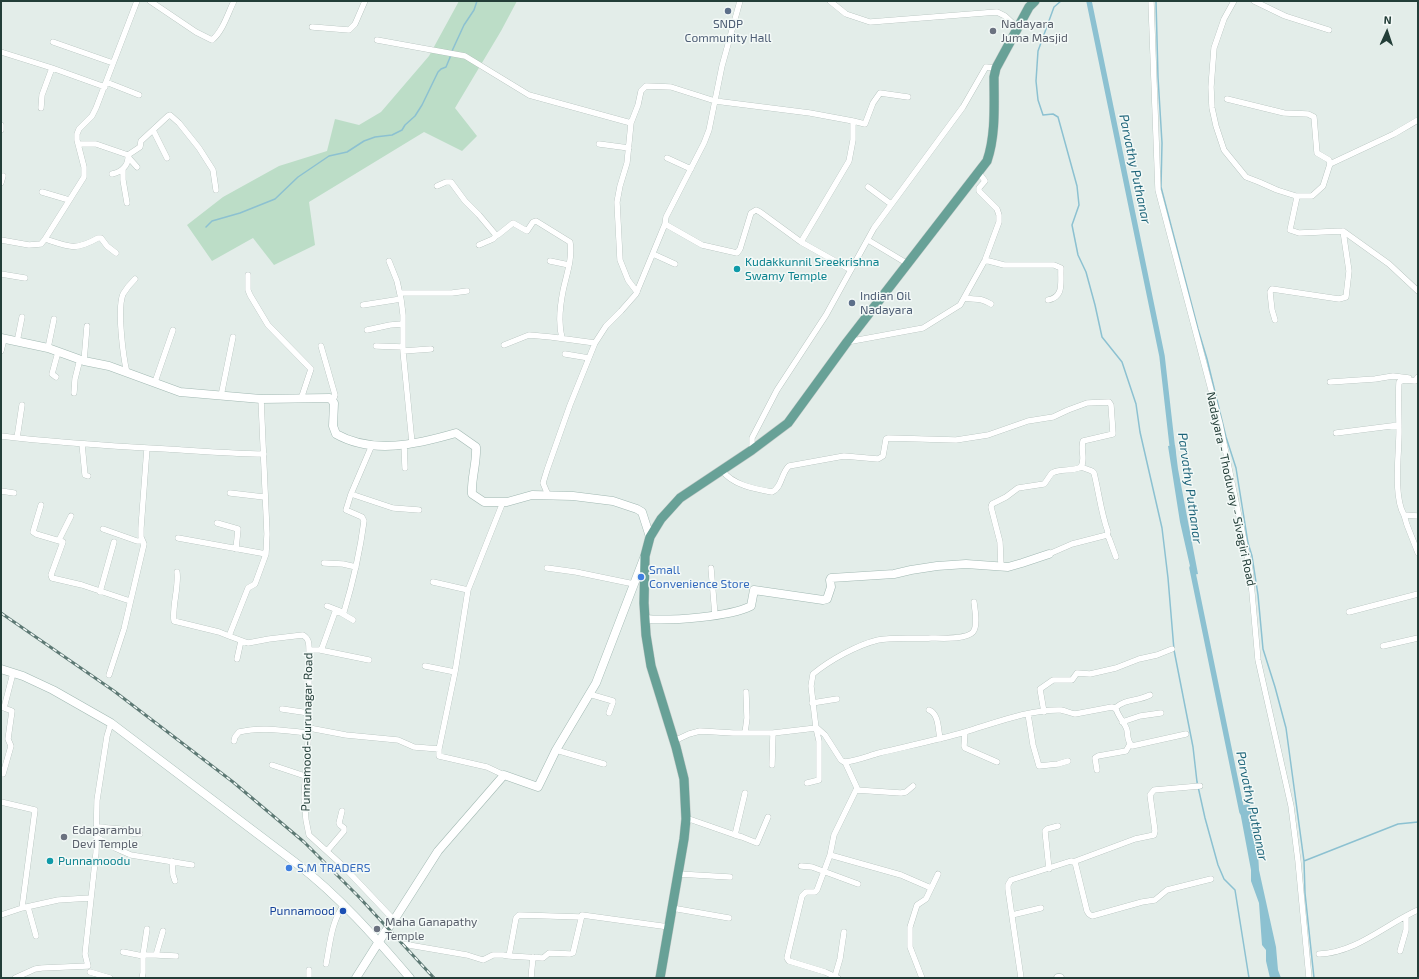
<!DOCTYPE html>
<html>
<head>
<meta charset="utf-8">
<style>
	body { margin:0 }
	#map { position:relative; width:1419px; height:979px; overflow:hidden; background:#e3ede9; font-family:"Exo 2",sans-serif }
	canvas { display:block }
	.frame { position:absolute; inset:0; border:2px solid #233e38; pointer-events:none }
	.north { position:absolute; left:1367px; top:12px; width:40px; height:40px; -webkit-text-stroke:3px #f3f9f7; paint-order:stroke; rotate:3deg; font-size:11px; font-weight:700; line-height:16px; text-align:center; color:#233e38 }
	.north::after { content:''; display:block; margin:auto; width:14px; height:18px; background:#233e38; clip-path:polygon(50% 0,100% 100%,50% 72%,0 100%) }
</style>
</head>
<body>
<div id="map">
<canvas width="1419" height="979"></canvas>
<div class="frame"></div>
<div class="north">N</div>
</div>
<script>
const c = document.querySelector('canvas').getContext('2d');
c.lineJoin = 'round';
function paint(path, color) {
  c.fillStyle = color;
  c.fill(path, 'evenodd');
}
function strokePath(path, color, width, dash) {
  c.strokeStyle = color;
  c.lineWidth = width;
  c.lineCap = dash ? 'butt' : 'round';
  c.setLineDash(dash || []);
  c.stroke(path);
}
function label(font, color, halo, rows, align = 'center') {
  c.font = font + ' "Exo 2",sans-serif';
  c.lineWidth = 3;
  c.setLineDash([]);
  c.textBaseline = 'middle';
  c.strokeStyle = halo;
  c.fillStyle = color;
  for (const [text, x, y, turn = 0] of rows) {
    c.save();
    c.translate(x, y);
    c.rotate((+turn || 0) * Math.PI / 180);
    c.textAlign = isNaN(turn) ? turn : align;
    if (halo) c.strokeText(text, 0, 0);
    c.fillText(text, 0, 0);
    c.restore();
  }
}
paint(new Path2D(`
	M 459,1 L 517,1 L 501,31 L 455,108 L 477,136 L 462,151 L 424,132 L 309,202 L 315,245 L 274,265 L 253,238 L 212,261 L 187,225 L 223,197 L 279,166 L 327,151 L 335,119 L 359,125 L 381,112 L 429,56 Z`), '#bcddc7');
paint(new Path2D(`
	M 1175,445 L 1178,469 L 1198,574 L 1192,575 L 1180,522 L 1168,446 Z
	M 1249,804 L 1256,819 L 1259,870 L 1276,947 L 1278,970 L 1281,978 L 1270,978 L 1266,961 L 1266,950 L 1262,945 L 1259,903 L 1251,881 L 1251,870 L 1239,806 Z`), '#8cc1d1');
strokePath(new Path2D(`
	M 1061,1 L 1054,7 L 1038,51 L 1036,81 L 1038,100 L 1043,115 L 1053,114 L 1058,117 L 1077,186 L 1079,205 L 1072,225 L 1078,255 L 1086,272 L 1095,305 L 1102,337 L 1122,362 L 1136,404 L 1140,432 L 1162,528 L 1168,578 L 1174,650 L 1193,747 L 1197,782 L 1205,818 L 1218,865 L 1224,879 L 1235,890 L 1249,978
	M 1156,1 L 1158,77 L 1162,143 L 1161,187 L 1198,329 L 1207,359 L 1226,437 L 1236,468 L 1248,543 L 1252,556 L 1258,595 L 1263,649 L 1275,687 L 1286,728 L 1304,861 L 1305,893 L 1314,978
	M 452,51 L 464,25 L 474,10 L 477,1
	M 206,227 L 212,221 L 240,213 L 275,199 L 298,177 L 329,156 L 347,152 L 364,141 L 375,137 L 392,135 L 402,130 L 405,125 L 415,116 L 422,105 L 438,72 L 441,69 L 446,67 L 451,55
	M 1304,861 L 1398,824 L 1418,822`), '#8cc1d1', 1.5);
strokePath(new Path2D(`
	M 1089,1 L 1162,356 L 1173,453
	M 1192,568 L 1242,812`), '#8cc1d1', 5.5);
const street = new Path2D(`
	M 150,1 L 196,32 L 212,40 C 223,31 228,13 234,1
	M 830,1 L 846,14 L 870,22 L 997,12 L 1005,16 L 1019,29
	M 1151,1 L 1158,190 L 1220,424 L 1250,570 L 1258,660 L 1291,806 L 1298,861 L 1309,978
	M 1234,1 L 1224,19 L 1214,48 L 1211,87 L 1212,108 L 1216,126 L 1224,150 L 1246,177 L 1259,182 L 1277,190 L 1296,196
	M 1254,1 L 1285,16 L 1329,30
	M 312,27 L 349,30 L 355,24 L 365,1
	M 377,40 L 465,56 L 529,95 L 631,123
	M 53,42 L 113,63
	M 1,52 L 52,68 L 105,87
	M 106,82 L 139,95
	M 1227,99 L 1284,113 L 1308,114 L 1314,117 L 1317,153 L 1329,160 L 1330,164
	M 41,108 L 42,95 L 52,68
	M 1418,120 L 1394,134 L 1330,164 L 1323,186 L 1312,196 L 1296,196 L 1297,197 L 1290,230 L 1299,233 L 1343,231 L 1389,264 L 1418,291
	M 853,121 L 865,124 L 873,103 L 880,93 L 908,97
	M 1,125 L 1,130
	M 153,130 L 167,158
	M 78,144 L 96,144 L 128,155 L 140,147 L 141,141 L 168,116 L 170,115 L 179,123 L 199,148 L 213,170 L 216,190
	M 599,144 L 629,148
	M 129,158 L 137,167
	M 667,158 L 691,169
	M 123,169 L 123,180 L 127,203
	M 112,174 C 122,172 129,165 128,155
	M 1,183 L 3,176
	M 437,186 L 446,182 L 451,182 L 465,201 L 479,215 L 495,234 L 498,235 L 513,223 L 527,231 L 533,222 L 536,221 L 570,242 C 573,258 566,276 563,291 C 560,306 558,323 562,338
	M 868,187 L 891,204
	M 42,192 L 69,200
	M 665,224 L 702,245 L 737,253 L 740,249 L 751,213 L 756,210 L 760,212 L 801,242 L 851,270
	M 45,239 L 84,177 L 84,167 L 77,140 L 77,134 L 79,129 L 92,116 L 96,108 L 137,1
	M 1,240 L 29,245 L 41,244 L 45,239 C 69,247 75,251 98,238 L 101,238 L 107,246 L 116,253
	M 868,240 L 908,264
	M 479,245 L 493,239 L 497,235
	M 653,254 L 675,264
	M 985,260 L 1004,265 L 1054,265 L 1061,268 C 1060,281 1065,297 1048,300
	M 389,261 L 397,281 L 401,299 L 403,315 L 403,351 L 412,443
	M 550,261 L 569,265
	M 1,274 L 25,278
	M 248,275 L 248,290 L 250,295 L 268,325 L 311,369 L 301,399
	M 637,292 L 628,280 L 620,260 L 617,202 L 620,186 L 627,163 L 631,123 L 638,105 L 641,91 L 646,86 L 671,87 L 715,101 L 810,113 L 853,121 L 853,140 L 849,161 L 801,242
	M 400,293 L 452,293 L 467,291
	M 964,298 C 976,300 979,297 991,304
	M 363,305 L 401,299
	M 1275,320 L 1272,310 L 1270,292 L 1272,289 L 1339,299 L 1346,297 L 1349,271 L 1343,231
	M 367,330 L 390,325 L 402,324
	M 17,342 L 22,317
	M 847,342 L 923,328 L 960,305 L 985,260 L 999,222 L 999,215 L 997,209 L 979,191 L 979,188 L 985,181 L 979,173
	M 504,345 L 529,335 L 551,337 L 595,343
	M 321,346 L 335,395 L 334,398 L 332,400
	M 376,346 L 403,347
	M 48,348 L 54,319
	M 1,351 L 4,339
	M 403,351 L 431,349
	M 565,354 L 589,358
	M 84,361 L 87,326
	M 127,373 C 123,356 117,309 123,294 C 126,289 130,284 135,279
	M 56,377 L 52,374 L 58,352
	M 1418,377 L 1415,381 L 1405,380 L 1399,382 C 1398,398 1399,415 1399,432 C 1399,454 1393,496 1404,515 L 1418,516
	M 155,382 L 173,330
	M 1330,382 L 1375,379 L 1393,376 L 1409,378
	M 74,393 L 75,379 L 80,359
	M 221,396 L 233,337
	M 261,399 L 267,534 L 266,554 L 255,584 L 248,588 L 229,636 L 248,643 L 269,639 L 303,635 C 309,639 309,643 309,650 L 309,728 L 304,797 L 306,820 L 309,835 L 342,865 L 394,920
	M 1336,433 L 1399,425
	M 1,436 C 56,443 111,446 166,449 C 198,451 231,454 264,454
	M 17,438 L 22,405
	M 82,444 L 85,475 L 88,476
	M 404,444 L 405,468
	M 752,450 L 752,438 L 777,390 L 826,315 L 874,228 L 963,107 L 986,67 L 996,68
	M 1081,467 L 1092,471 L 1094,473 C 1099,493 1101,513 1108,532 L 1107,535
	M 722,470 C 732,485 755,489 772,492 C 782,488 781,473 789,466 L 844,456 L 878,459 L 883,456 L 886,439 L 888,438 L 956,440 L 988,435 L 1028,421 L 1053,417 L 1068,410 L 1087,403 L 1109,402 L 1111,405 L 1113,434 L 1083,441 C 1080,450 1086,459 1081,467 C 1072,472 1061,468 1052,473 C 1049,476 1047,481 1044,484 L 1018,488 L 1006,497 L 992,504 L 991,507 L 1000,542 L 1001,566
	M 1,491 L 14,493
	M 230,493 L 264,497
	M 351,494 L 393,508 L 419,510
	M 548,495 L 543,483 L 547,470 L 570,405 L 595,343 L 606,326 L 621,311 L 636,294 L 665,224 L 666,217 L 704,143 L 709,130 L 722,66 L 740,1
	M 41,505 L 33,532 L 36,534 L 63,542 L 51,575 L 52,578 L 82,585 L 130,601
	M 1404,515 L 1407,525 L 1418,553
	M 217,523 L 238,529 L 236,549
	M 103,529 L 137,541 L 142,541
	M 178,538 L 266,554
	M 59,540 L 71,516
	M 1049,554 L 1072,544 L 1107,535 L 1109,538 L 1116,557
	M 324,563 L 343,564 L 356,567
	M 547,568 L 576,572 L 634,584
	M 711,568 L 715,615
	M 177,572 C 179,588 172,605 174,621 L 219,632 L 229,636
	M 433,582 L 468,590 L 455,672
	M 468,590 L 503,502
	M 100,592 L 114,542
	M 327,606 L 340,611
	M 1349,612 L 1418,594
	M 341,613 L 353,620
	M 1383,646 L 1418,638
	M 309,650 L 320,650 L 322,648 L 335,612 L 341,613 L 344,612 C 353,582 360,552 364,521 L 362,517 L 346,510 L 351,494 L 372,445
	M 320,650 L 369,660
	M 237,659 L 241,641
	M 425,666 L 455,672 L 439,749
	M 109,675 L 124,629 L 144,544 L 141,537 L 141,528 L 147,448
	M 589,694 L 613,701 L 613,702 L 609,713
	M 812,703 L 837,699
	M 1115,708 C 1127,698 1136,702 1150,695
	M 282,709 L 309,713
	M 929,710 C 939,714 938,729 940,739
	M 1044,712 L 1040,689 L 1053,680 L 1072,680 L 1077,673 L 1090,674 L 1116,668 L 1139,659 L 1157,655 L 1172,649
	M 1028,714 L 1033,745 L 1039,766 L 1058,764 L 1068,761
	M 1122,722 L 1140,716 L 1161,713
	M 816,727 L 825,735 L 841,760 L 844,762 C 856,761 868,756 879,753 C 908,746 937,740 965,732 C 995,723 1030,709 1061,710 C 1066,711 1070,713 1075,714 L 1112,707 L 1116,709 C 1119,718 1125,723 1127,730 C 1128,736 1127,741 1132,746 L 1186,734
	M 309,728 L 346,735 L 398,740 L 414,747 L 439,749 L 439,756 L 487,767 L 504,775
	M 965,732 L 964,746 L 965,748 L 997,762
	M 745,733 L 747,718 L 746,692
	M 234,741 L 235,737 L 239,732 C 262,726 286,731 309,733
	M 674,741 L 689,734 L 700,731 L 733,733 L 773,733 L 816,728 L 811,686 L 813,674 C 830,660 857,645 878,640 C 893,637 915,639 931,638 C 940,638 966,640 973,632 C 978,626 975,610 974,602
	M 556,750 L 604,764
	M 272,765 L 305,776
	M 772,765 L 773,733
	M 1097,770 L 1095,758 L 1098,756 L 1126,751 L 1130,744
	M 3,774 L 11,746 L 8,739 L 12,711 L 4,708 L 13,673
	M 807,783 L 819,780 L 819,741 L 816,728
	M 856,790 L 901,793 L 906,792 L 913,786
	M 1,802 L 35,810 L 22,908
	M 686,819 L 692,820 L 735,835 L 742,837 L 757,843 L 768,817
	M 96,827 L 121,829 L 131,833 L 140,834
	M 735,835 L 745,793
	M 96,837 L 115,848 L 131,855 L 192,865
	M 327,851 L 344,831 L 344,828 L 340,825 L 339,823 L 342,811
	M 830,855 L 901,875 L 931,888
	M 172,861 L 173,875 L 175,881
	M 1073,862 L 1135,839 L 1154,835 L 1155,831 L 1150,795 L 1154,790 L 1200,786
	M 801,866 L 812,867 L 858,884
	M 1049,869 L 1045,831 L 1047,829 L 1058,826
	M 678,874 L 730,877
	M 28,907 L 36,936
	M 672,908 L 729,918
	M 1,915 L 22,908 L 58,900 L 90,898
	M 1012,915 L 1041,908
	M 403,944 L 467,955 L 483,960 L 493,955 L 503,955 L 509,956 L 543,958 L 549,953 L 570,954 L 573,953 L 582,915 L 669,927
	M 1400,951 L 1406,930 L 1406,916
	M 123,952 L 143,956
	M 1319,954 C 1356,953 1386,924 1418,910
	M 144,955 L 156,955 L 163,931
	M 156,955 L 176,956
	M 509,956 L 516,918 L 519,915 L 581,917
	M 326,964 C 330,945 331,921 344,905
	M 90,972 L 110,978
	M 835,976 L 840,959 L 844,932
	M 15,978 L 35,969 L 42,968 L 88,966 L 85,954 L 96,853 L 97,800 L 107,736 L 111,723
	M 142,978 L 143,973 L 143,955 L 147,929
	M 309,978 L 309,970
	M 531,978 L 533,957
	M 838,978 L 825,972 L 789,961 L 787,958 L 802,896 L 806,892 L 815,892 L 817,890 L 830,855 L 834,835 L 857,788 L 845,762
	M 922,978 L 910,947 L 910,927 L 917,905 L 926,899 L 938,874
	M 1021,978 L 1008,889 L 1008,885 L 1011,880 L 1071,861 L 1075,862 L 1087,911 L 1089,914 L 1092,916 L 1142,902 L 1155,900 L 1167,890 L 1211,879`);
const secondary = new Path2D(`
	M 1,338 L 48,348 L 84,361 L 109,366 L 180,392 L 261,399 L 330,398 L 334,403 L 333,426 L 336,434 C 373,455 418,444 456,433 L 476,447 C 477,463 471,478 472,494 L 484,502 L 507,502 L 532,495 L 573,496 L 613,501 L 637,509 L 642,512 L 650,537
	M 645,619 C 671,621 729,617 751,606 L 754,590 L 823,600 L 827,599 L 831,587 L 830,580 L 831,578 L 894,574 L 911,570 L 937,566 L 966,564 L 1008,567 L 1022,563 L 1049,554
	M 1,669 L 23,676 L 53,690 L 111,723 L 296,863 C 339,896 375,937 410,978
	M 356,978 L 385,932 L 394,920 L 438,851 L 504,775 L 538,787 L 556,750 L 596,683 L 644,558
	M 1058,978 L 1060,978`);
const primary = new Path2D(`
	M 660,978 L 684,839 L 686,819 L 684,779 L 676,747 L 651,666 L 646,635 L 644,603 L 645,556 L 650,537 L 661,519 L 680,498 L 752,450 L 788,423 L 847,342 L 987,161 C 996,135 994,105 994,77 L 996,68 L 1029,7 L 1035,1`);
strokePath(street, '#a6b5b0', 6);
strokePath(secondary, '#a1b8b2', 9);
strokePath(primary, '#c1c9c7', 10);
strokePath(street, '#fff', 5.5);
strokePath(secondary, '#fff', 8);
strokePath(primary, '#68a197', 9);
const rail = new Path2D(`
	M 1,613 L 114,691 L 233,782 L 304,842 L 358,896 L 434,978`);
strokePath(rail, '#5d7974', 3);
strokePath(rail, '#f3f9f7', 1.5, [4.5]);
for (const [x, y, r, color] of [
	[728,11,4,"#5c6f8a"],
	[993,31,4,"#6b7280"],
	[737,269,4,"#0f9aa8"],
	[852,303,4,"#5c6f8a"],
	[641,577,4,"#3f7fe0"],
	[64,837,4,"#6b7280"],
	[50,861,4,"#0f9aa8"],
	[289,868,4,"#3f7fe0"],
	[343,911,4,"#1a4fb4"],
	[377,929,4,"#6b7280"]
]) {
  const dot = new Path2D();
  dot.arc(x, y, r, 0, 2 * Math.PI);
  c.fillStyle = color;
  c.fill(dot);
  strokePath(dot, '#f3f9f7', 1.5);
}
label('12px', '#4e5e75', '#f3f9f7', [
	["SNDP",728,24],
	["Community Hall",728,38],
	["Indian Oil",860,296,"left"],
	["Nadayara",860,310,"left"]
]);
label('12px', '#5b616d', '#f3f9f7', [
	["Nadayara",1001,24],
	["Juma Masjid",1001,38],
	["Edaparambu",72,830],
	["Devi Temple",72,844],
	["Maha Ganapathy",385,922],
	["Temple",385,936]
], 'left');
label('12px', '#0d838f', '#f3f9f7', [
	["Kudakkunnil Sreekrishna",745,262],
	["Swamy Temple",745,276],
	["Punnamoodu",58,861]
], 'left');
label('12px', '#233e38', '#f3f9f7', [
	["Nadayara - Thoduvay - Sivagiri Road",1231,489,78],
	["Punnamood-Gurunagar Road",307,732,-89]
]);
label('12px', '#366cbe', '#f3f9f7', [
	["Small",649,570],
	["Convenience Store",649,584],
	["S.M TRADERS",297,868]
], 'left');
label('12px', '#164399', '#f3f9f7', [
	["Punnamood",335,911]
], 'right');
label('italic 13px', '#1d6479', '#f3f9f7', [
	["Parvathy Puthanar",1135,169,78],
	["Parvathy Puthanar",1190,488,82],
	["Parvathy Puthanar",1252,806,78]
]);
</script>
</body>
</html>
